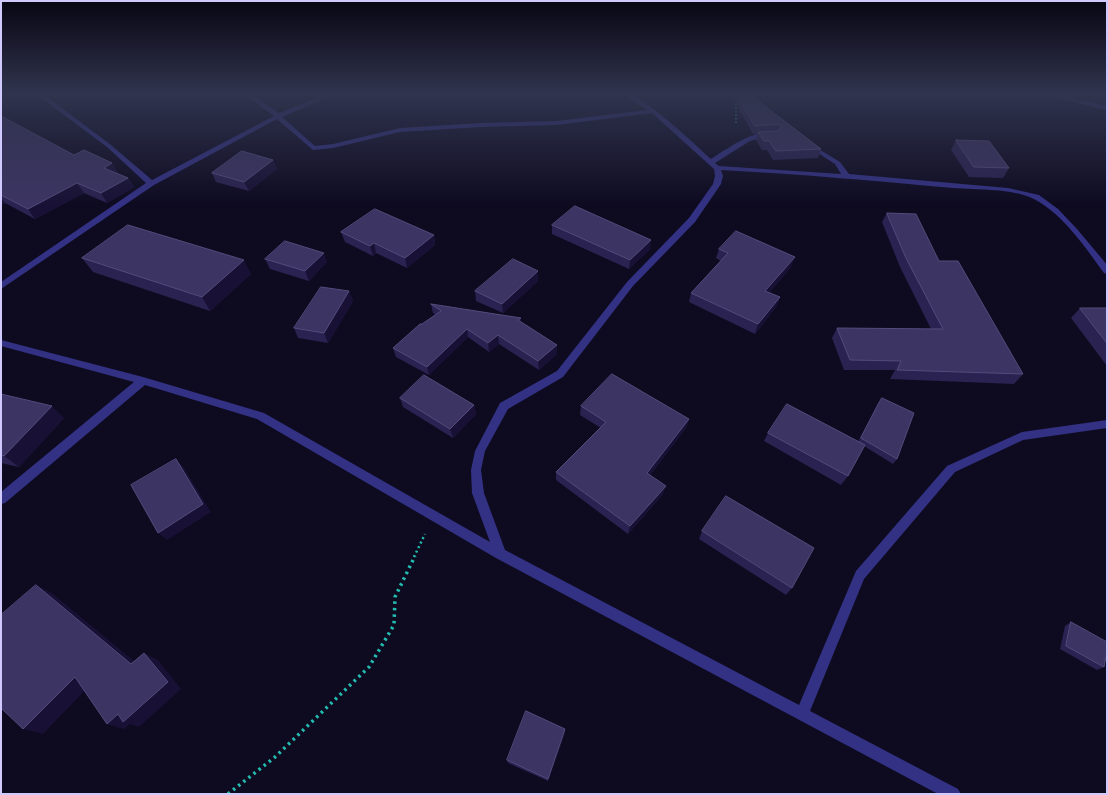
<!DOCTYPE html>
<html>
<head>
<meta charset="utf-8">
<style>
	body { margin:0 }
	#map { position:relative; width:1108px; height:795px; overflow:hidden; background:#0e0b21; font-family:Barlow,sans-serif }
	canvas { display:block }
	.frame { position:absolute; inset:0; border:2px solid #d0caff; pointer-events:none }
</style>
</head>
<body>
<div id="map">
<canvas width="1108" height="795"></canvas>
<div class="frame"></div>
</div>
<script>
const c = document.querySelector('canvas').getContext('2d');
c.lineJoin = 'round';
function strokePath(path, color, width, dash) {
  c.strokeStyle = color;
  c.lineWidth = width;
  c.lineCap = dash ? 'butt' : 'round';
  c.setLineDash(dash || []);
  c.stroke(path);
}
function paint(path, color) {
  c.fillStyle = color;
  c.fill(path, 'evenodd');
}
strokePath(new Path2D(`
	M 736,104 L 736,125`), '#22bcb1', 1.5, [1.5, 2]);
strokePath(new Path2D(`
	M 414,557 L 425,534`), '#22bcb1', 2.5, [2, 3]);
strokePath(new Path2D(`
	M 228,794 L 275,757 L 369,667 L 394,625 L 395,597 L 415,556`), '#22bcb1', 3.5, [2.5, 4]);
paint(new Path2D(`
	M 36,94 L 43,94 L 111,145 L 152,180 L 274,116 L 244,94 L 251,94 L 279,113 L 327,94 L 335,94 L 282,117 L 315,146 L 333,144 L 400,128 L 481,123 L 557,121 L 647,110 L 623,94 C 643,93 694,144 711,159 C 724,151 759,125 773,136 C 767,140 758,138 750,141 L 715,163 L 719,166 L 841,174 L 835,164 L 815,151 L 814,150 L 817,148 L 840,162 L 849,174 L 1008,188 L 1039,195 L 1058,209 L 1077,229 L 1103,260 L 1107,265 L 1107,274 L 1104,273 C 1085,247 1063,214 1034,199 C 1012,188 977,190 953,188 C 876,181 799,174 721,170 L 723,176 L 721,184 L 695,222 L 633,286 L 563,377 L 508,409 L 485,451 L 481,470 L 484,493 L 505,550 L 799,705 L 856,571 L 947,466 L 1022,432 L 1107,420 L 1107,428 L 1023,440 L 955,472 L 864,579 L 810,711 L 958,789 L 961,794 L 938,794 L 496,558 L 257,419 L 145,385 L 5,503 L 1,504 L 1,492 L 134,382 L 1,346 L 1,340 L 143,377 L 264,413 L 490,542 L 472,493 L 471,470 L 475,451 L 500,403 L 557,371 L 627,282 L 689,218 L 713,184 L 715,176 L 714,169 L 652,113 L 557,125 L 481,127 L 400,132 L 333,148 L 313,150 L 277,119 L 154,185 L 1,289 L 1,282 L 146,183 L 107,147 Z
	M 1041,94 L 1051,94 L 1107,106 L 1107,110 Z`), '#333184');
paint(new Path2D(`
	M 730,94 L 749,94 L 821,149 L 818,158 L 773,160 L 767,150 L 762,150 L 756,140 L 758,134 L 753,134 Z
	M 849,94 L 870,94 L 867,98 Z
	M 1,116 L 74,155 L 112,163 L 118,173 L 117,173 L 128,178 L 134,187 L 107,203 L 84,193 L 35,219 L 5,203 L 1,205 Z
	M 956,140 L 1009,168 L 1003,178 L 969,177 L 951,150 Z
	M 273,160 L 277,169 L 249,191 L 216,182 L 212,173 Z
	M 887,213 L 939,261 L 1023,374 L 1014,384 L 890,379 L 895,370 L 844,370 L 832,338 L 837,328 L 931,329 L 900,267 L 882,222 Z
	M 552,225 L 650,249 L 629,269 L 552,234 Z
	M 341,232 L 434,235 L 435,245 L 407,268 L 376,253 L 373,256 L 345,242 Z
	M 719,249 L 791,267 L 769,293 L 780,297 L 776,307 L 755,334 L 689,302 L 691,293 L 721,261 L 716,258 Z
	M 82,258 L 251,274 L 210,311 L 93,272 Z
	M 265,259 L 327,262 L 309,281 L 270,269 Z
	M 538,271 L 538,281 L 503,313 L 476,301 L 475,291 Z
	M 349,291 L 353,301 L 328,343 L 298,338 L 294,328 Z
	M 431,304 L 521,318 L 521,322 L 557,354 L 539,370 L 499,344 L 489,352 L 468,337 L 429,375 L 396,357 L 393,348 L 422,324 L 436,315 L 433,313 Z
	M 1080,308 L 1107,308 L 1107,366 L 1071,318 Z
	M 1,394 L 64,418 L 19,467 L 1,463 Z
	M 400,398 L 474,405 L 476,414 L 453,438 L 403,407 Z
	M 882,398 L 897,459 L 893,464 L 864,446 L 848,476 L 841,485 L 764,441 L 768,433 L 858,442 L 878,403 Z
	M 581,406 L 689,419 L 686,428 L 650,475 L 663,494 L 628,534 L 556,480 L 556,472 L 601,428 L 580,415 Z
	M 702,531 L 792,588 L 786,595 L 699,539 Z
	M 1071,622 L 1104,667 L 1097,670 L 1060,649 L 1065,626 Z
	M 565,733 L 548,781 L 508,763 L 507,760 Z`), '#2a2250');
paint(new Path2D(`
	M 273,160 L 277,169 L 249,191 L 244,182 Z
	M 112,163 L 118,173 L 110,177 L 104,168 Z
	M 128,178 L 134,187 L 107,203 L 101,193 Z
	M 77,183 L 84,193 L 35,219 L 28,209 Z
	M 1,198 L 5,203 L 1,205 Z
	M 434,235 L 435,245 L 407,268 L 405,258 Z
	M 651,240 L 650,249 L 629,269 L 630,260 Z
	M 374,243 L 376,253 L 373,256 L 370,246 Z
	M 324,253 L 327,262 L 309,281 L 305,271 Z
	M 795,257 L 791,267 L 762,301 L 765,291 Z
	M 244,260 L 251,274 L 210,311 L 202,297 Z
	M 538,271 L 538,281 L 503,313 L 502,304 Z
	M 349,291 L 353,301 L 328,343 L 324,333 Z
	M 780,297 L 776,307 L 755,334 L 758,324 Z
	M 521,318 L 521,326 L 518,320 Z
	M 467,329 L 468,337 L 429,375 L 427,367 Z
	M 498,335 L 499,344 L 489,352 L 488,343 Z
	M 557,345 L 557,354 L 539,370 L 538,361 Z
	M 474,405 L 476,414 L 453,438 L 450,429 Z
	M 52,406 L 64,418 L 19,467 L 4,456 Z
	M 689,419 L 686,428 L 645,481 L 647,473 Z
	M 176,459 L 184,468 L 211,512 L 167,540 L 158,533 Z
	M 666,486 L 663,494 L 628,534 L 630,526 Z
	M 36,585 L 53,594 L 146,671 L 131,664 Z
	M 144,653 L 158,660 L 181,689 L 139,727 L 130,724 L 124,729 L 107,724 L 118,714 Z
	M 75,677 L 92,683 L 43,734 L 23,729 Z
	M 565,729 L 565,733 L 548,781 L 548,779 Z`), '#181135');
const building = new Path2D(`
	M 737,94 L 749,94 L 821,149 L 776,151 L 769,141 L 764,141 L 758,132 L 778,131 L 782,127 L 778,124 L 755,126 Z
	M 1,116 L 74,155 L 84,150 L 112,163 L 104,168 L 128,178 L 101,193 L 77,183 L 28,209 L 1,195 Z
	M 956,140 L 989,141 L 1009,168 L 974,167 Z
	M 242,151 L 273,160 L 244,182 L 212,173 Z
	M 575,206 L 651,240 L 630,260 L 552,225 Z
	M 375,209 L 434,235 L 405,258 L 374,243 L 370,246 L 341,232 Z
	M 887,213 L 916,214 L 939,261 L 958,261 L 1023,374 L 897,370 L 901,361 L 850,360 L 837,328 L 943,329 L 906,258 Z
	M 128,225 L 244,260 L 202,297 L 82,258 Z
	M 736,231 L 795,257 L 765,291 L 780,297 L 758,324 L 691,293 L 728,253 L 719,249 Z
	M 285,241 L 324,253 L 305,271 L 265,259 Z
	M 513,259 L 538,271 L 502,304 L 475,291 Z
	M 321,287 L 349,291 L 324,333 L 294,328 Z
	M 431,304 L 521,318 L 518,320 L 557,345 L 538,361 L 498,335 L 488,343 L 467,329 L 427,367 L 393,348 L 420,324 L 422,324 L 441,311 Z
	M 1080,308 L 1107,308 L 1107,343 Z
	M 612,374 L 689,419 L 647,473 L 666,486 L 630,526 L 556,472 L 606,422 L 581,406 Z
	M 424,375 L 474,405 L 450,429 L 400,398 Z
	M 1,394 L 52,406 L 4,456 L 1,455 Z
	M 882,398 L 914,413 L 897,459 L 861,438 Z
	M 787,404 L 865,445 L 848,476 L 768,433 Z
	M 176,459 L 203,504 L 158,533 L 131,485 Z
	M 726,496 L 814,548 L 792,588 L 702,531 Z
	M 36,585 L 131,664 L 144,653 L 168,682 L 123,722 L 118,714 L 107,724 L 75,677 L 23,729 L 1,708 L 1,615 Z
	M 1071,622 L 1107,642 L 1107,651 L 1104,667 L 1066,646 Z
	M 526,711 L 565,729 L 548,779 L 507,760 Z`);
paint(building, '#3c3463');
strokePath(building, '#534b7b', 1);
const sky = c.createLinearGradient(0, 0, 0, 205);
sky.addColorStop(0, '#080612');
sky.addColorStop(0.46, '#30344e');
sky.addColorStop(1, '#30344e00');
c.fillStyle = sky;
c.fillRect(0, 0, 1108, 205);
</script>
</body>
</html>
